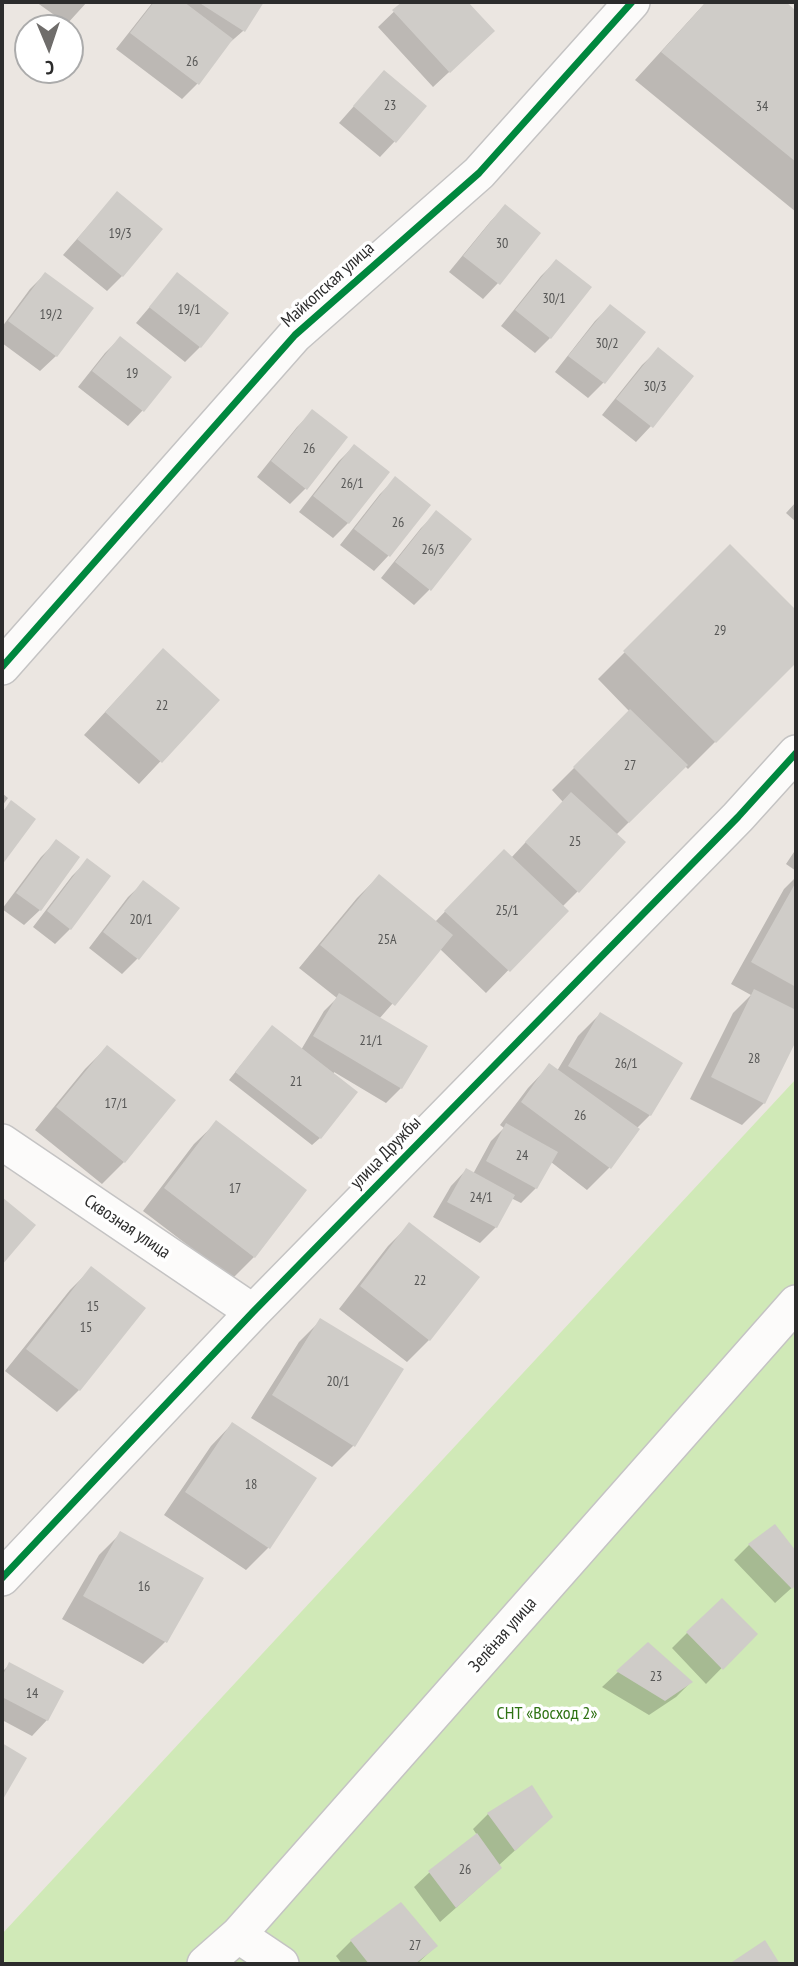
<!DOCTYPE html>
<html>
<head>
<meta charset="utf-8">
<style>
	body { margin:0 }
	#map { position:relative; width:798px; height:1966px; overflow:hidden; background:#ebe6e1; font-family:"PT Sans Narrow",sans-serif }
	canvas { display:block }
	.frame { position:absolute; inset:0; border:4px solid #2c2c2c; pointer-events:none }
	.north { position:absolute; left:14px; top:14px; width:70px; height:70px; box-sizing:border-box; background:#fff; border:2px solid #ababab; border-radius:50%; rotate:178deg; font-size:19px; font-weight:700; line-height:28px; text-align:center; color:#2c2c2c }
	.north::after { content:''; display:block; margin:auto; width:24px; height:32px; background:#6f6d6b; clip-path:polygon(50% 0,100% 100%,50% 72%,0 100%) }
</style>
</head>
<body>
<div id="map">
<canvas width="798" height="1966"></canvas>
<div class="frame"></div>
<div class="north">С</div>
</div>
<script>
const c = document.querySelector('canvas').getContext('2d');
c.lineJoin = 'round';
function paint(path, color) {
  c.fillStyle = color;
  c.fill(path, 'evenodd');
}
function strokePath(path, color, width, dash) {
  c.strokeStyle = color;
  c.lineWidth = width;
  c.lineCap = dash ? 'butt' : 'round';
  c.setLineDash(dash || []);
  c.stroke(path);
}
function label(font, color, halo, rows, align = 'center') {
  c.font = font + ' "PT Sans Narrow",sans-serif';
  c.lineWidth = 7;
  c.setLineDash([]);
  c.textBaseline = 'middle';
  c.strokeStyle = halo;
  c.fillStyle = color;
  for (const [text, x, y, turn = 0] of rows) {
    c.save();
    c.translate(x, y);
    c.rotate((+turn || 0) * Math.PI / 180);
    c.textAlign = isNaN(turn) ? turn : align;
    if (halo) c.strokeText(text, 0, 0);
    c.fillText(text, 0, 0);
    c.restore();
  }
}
paint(new Path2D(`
	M 796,1079 L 796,1964 L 2,1964 L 2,1934 Z`), '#d0e9b7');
paint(new Path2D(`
	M 36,2 L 87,2 L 67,24 Z
	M 153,2 L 262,2 L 243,31 L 227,45 L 197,84 L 182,99 L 116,49 Z
	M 404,2 L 466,2 L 493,31 L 433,87 L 378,27 Z
	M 706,2 L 783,2 L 796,14 L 796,212 L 635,80 Z
	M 384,72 L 395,141 L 380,157 L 339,123 Z
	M 117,193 L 122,276 L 107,291 L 63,255 Z
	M 505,206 L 498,283 L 483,299 L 449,272 L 490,222 Z
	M 556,261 L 550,338 L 535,353 L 501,326 L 541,276 Z
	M 45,274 L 91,308 L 56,356 L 40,371 L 2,343 L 2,327 L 30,289 Z
	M 177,275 L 200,347 L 185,362 L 136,323 Z
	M 610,306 L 644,332 L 603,383 L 588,398 L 555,372 L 595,321 Z
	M 120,338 L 143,410 L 128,426 L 78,387 L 105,353 Z
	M 658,350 L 651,426 L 636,442 L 602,415 L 642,365 Z
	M 312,412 L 306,488 L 290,504 L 257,477 L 297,427 Z
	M 354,446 L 348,523 L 333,538 L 299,512 L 339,461 Z
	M 395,479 L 389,555 L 374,571 L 340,545 L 380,494 Z
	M 796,502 L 796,522 L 786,513 Z
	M 436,513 L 429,590 L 414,605 L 381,578 L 421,528 Z
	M 730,547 L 796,613 L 796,661 L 688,769 L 685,766 L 616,835 L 578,891 L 562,907 L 566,911 L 486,993 L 440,949 L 379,1019 L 401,1088 L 386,1103 L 334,1072 L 320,1138 L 312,1145 L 229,1080 L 265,1035 L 301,1050 L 324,1011 L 337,998 L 299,968 L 357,898 L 379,876 L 435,922 L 482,873 L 511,858 L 563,802 L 552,790 L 630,712 L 598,679 Z
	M 142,672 L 218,700 L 139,784 L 84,735 Z
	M 2,793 L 8,798 L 2,806 Z
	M 56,842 L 40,910 L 24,925 L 2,909 L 41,857 Z
	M 796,849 L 796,871 L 786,864 Z
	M 87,861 L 70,929 L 55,944 L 33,927 L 72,876 Z
	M 796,877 L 796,1037 L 764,1103 L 742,1125 L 690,1099 L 733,1013 L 751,995 L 731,984 L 784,889 Z
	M 144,882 L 177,909 L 137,959 L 122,974 L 89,948 L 128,897 Z
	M 600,1014 L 650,1115 L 636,1129 L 609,1168 L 587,1190 L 551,1162 L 536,1188 L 521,1203 L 511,1198 L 496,1227 L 480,1243 L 433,1217 L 451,1186 L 466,1170 L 473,1174 L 491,1141 L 504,1128 L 500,1125 L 528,1088 L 549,1066 L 557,1071 L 578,1036 Z
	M 107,1047 L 124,1162 L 102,1184 L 35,1130 L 85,1069 Z
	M 216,1123 L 254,1257 L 232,1279 L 143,1211 L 194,1144 Z
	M 410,1224 L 429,1340 L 407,1362 L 339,1309 L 388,1246 Z
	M 92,1268 L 79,1390 L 57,1412 L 5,1371 L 70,1290 Z
	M 321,1320 L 354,1445 L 332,1467 L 251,1418 L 299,1342 Z
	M 232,1424 L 315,1479 L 268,1548 L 246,1570 L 164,1515 L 211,1446 Z
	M 775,1526 L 796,1554 L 796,1584 L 775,1603 L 734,1560 L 749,1545 Z
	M 121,1533 L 202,1579 L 165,1642 L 143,1664 L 62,1619 L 99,1555 Z
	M 687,1633 L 755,1634 L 706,1684 L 672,1648 Z
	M 648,1644 L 691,1682 L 676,1697 L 649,1715 L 602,1687 Z
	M 10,1664 L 47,1720 L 32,1736 L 2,1720 L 2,1672 Z
	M 488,1814 L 535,1832 L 498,1866 L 500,1868 L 484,1883 L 440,1922 L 414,1887 L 430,1872 L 477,1835 L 473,1829 Z
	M 351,1941 L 436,1946 L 417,1964 L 342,1964 L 336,1956 Z`), '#0003');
paint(new Path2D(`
	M 154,2 L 184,2 L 233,39 L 199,85 L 130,33 Z
	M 198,2 L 264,2 L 245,32 Z
	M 402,2 L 468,2 L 495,31 L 450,73 L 392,10 Z
	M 706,2 L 786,2 L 796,11 L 796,162 L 661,52 Z
	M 384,70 L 427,106 L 396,143 L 353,106 Z
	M 117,191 L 163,229 L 123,277 L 77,239 Z
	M 505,204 L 541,233 L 500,285 L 463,256 Z
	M 556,259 L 592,287 L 551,339 L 515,310 Z
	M 45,272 L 94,308 L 57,357 L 8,321 Z
	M 177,272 L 229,313 L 201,348 L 149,307 Z
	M 610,304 L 646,332 L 605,384 L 568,356 Z
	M 120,336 L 172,377 L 144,412 L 92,371 Z
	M 658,347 L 694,376 L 653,428 L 616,399 Z
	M 312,409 L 348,437 L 307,490 L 271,461 Z
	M 354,444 L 390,472 L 349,524 L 313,496 Z
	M 395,476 L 431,505 L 390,557 L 354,529 Z
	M 436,510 L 472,539 L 431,591 L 395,562 Z
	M 730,544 L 796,610 L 796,663 L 716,743 L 623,651 Z
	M 163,648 L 220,700 L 162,763 L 105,712 Z
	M 630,709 L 688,765 L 629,823 L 573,767 Z
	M 571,792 L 626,842 L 579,893 L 525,842 Z
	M 11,800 L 36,819 L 2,865 L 2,813 Z
	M 56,839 L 80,857 L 41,911 L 16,893 Z
	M 504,849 L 569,911 L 510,972 L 444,911 Z
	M 87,858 L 111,876 L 71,930 L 47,911 Z
	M 379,874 L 453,935 L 395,1006 L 320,945 Z
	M 143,880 L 180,908 L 139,960 L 103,932 Z
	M 796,882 L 796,987 L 751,962 Z
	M 754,989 L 796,1010 L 796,1041 L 765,1104 L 711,1077 Z
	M 339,993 L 428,1046 L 402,1089 L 313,1036 Z
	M 600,1012 L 683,1063 L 651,1116 L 568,1066 Z
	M 272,1025 L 358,1092 L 321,1139 L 235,1072 Z
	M 107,1045 L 176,1100 L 125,1163 L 56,1107 Z
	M 549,1063 L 640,1129 L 611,1169 L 521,1102 Z
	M 216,1120 L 307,1190 L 255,1258 L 164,1188 Z
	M 506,1123 L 558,1152 L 537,1189 L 486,1161 Z
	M 466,1168 L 515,1195 L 497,1228 L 447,1202 Z
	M 2,1197 L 36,1225 L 2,1265 Z
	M 409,1222 L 480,1277 L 430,1341 L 360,1286 Z
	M 91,1266 L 146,1308 L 80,1391 L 26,1349 Z
	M 320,1318 L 404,1369 L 355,1447 L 272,1395 Z
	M 232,1422 L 317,1478 L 270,1549 L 185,1492 Z
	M 775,1524 L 796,1551 L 796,1585 L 792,1589 L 748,1544 Z
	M 120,1531 L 204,1578 L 167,1643 L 83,1596 Z
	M 722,1598 L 758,1634 L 723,1670 L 686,1632 Z
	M 648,1642 L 693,1682 L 665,1701 L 616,1671 Z
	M 9,1662 L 64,1691 L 48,1721 L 2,1697 L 2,1677 Z
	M 2,1743 L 27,1758 L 2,1801 Z
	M 532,1785 L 553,1817 L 515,1851 L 487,1813 Z
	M 477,1833 L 502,1868 L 456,1908 L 428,1871 Z
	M 401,1902 L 438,1946 L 415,1964 L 369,1964 L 350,1940 Z
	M 765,1940 L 780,1964 L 733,1964 L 732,1962 Z`), '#cfccc8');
const minor = new Path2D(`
	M 2,667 L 295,335 L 479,173 L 632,2
	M 2,1142 L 253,1312
	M 2,1578 L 253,1312 L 738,817 L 796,753
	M 238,1935 L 281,1964
	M 205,1964 L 238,1935 L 796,1303`);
strokePath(minor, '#c4c3c3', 38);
strokePath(minor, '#fcfbfa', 35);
strokePath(new Path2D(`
	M 2,667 L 295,335 L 479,173 L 632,2
	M 2,1578 L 253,1312 L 738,817 L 796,753`), '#00873e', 7);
label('14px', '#565655', null, [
	["26",192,62],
	["23",390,106],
	["34",762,107],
	["19/3",120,234],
	["30",502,244],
	["30/1",554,299],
	["19/1",189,310],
	["19/2",51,315],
	["30/2",607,344],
	["19",132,374],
	["30/3",655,387],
	["26",309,449],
	["26/1",352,484],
	["26",398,523],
	["26/3",433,550],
	["29",720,631],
	["22",162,706],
	["27",630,766],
	["25",575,842],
	["25/1",507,911],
	["20/1",141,920],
	["25А",387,940],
	["21/1",371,1041],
	["28",754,1059],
	["26/1",626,1064],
	["21",296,1082],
	["17/1",116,1104],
	["26",580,1116],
	["24",522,1156],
	["17",235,1189],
	["24/1",481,1198],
	["22",420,1281],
	["15",93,1307],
	["15",86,1328],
	["20/1",338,1382],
	["18",251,1485],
	["16",144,1587],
	["23",656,1677],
	["14",32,1694],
	["26",465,1870],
	["27",415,1946]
]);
label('18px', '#2c2c2c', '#fff', [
	["Майкопская улица",328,285,-42],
	["улица Дружбы",386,1153,-46],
	["Сквозная улица",127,1227,34],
	["Зелёная улица",503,1635,-49]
]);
label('18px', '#2f7213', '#fff', [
	["СНТ «Восход 2»",547,1714]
]);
</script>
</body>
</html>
